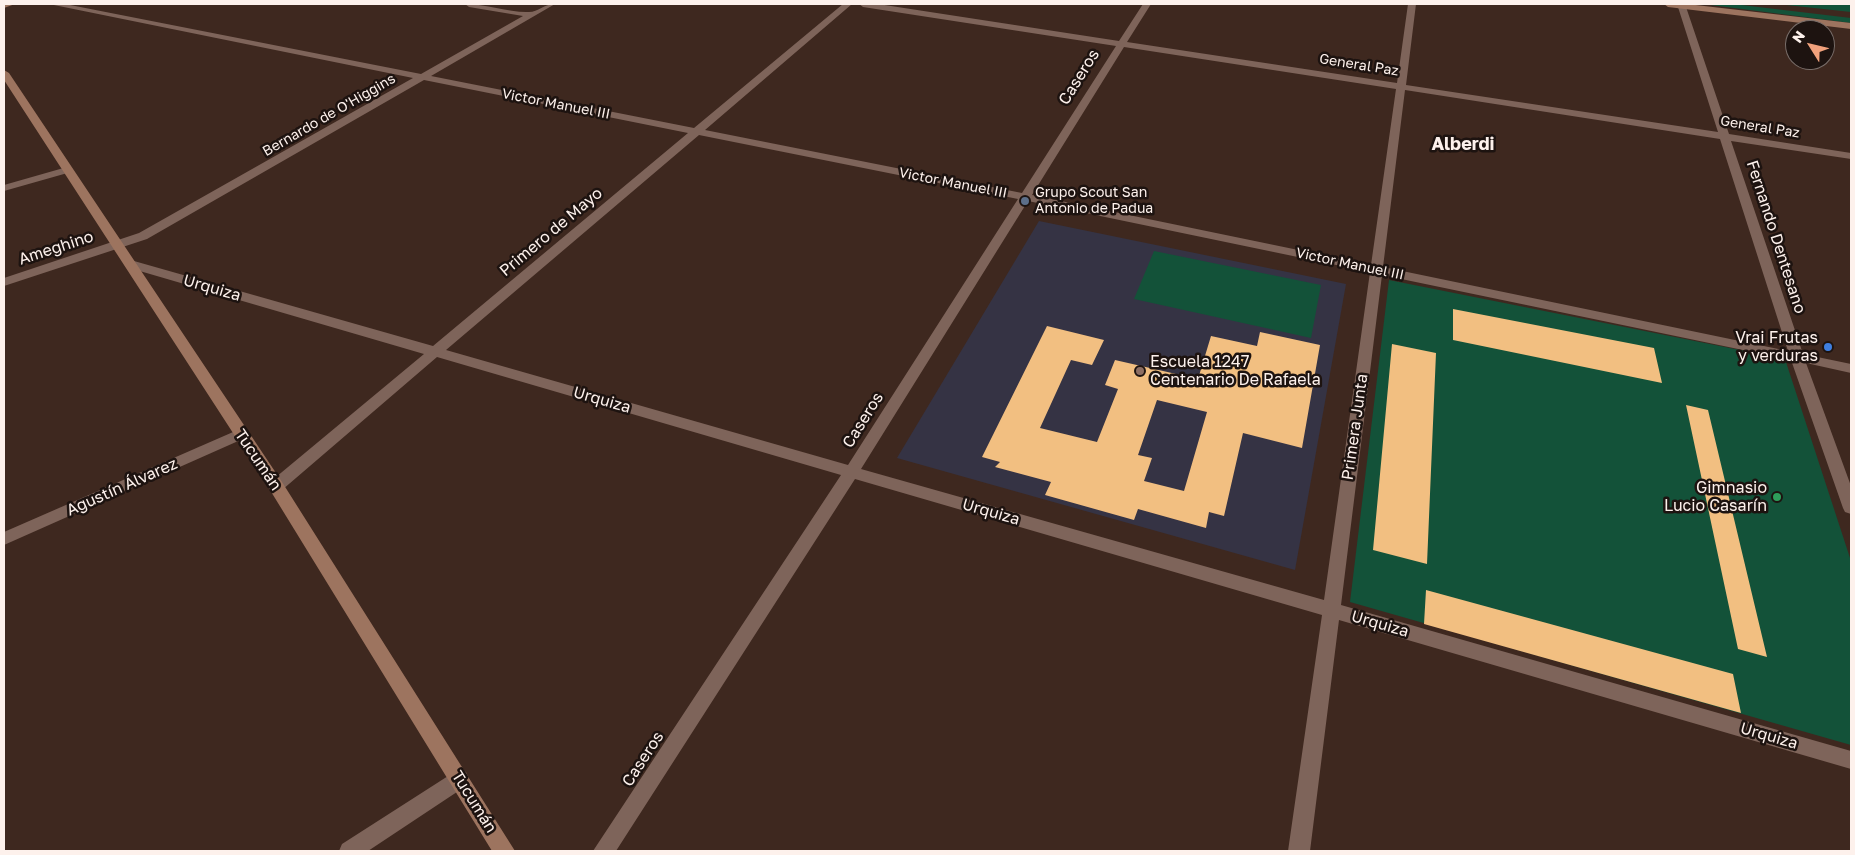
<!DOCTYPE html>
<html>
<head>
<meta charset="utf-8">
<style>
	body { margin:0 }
	#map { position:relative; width:1855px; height:855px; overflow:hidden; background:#3e281f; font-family:"Golos Text",sans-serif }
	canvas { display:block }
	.frame { position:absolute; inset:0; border:5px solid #fdf1ec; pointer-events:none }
	.north { position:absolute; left:1785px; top:20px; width:50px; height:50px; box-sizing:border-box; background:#1d1310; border:1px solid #776c68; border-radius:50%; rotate:306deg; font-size:14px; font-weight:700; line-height:20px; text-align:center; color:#fdf1ec }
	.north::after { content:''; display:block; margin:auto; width:18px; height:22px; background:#f1a17c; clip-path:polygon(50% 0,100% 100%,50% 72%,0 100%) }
</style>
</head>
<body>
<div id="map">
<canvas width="1855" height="855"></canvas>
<div class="frame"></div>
<div class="north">N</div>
</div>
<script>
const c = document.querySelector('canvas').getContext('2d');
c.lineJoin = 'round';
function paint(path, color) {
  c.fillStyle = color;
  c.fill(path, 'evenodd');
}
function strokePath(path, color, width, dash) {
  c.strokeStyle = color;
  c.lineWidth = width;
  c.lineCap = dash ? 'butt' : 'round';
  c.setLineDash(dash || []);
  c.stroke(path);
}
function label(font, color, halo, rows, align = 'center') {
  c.font = font + ' "Golos Text",sans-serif';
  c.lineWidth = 5;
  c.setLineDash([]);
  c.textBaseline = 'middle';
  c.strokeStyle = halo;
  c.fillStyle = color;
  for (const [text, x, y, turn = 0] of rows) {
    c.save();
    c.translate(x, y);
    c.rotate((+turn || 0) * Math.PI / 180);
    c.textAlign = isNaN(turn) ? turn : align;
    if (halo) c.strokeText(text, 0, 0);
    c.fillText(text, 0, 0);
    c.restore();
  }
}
paint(new Path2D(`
	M 1039,221 L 1346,284 L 1295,570 L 897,458 Z`), '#353344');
paint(new Path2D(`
	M 1703,4 L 1733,4 L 1851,18 L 1851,23 Z
	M 1777,4 L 1851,4 L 1851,12 Z
	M 1154,251 L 1321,285 L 1311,338 L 1134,299 Z
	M 1389,280 L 1785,359 L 1851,561 L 1851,745 L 1350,602 Z`), '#135239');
paint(new Path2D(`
	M 1453,309 L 1654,348 L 1662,383 L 1453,340 Z
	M 1047,326 L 1104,340 L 1092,365 L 1071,360 L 1040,428 L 1097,442 L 1118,389 L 1105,385 L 1115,360 L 1198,379 L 1211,336 L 1257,346 L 1260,332 L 1320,345 L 1302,448 L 1243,433 L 1224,516 L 1209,512 L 1206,528 L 1138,509 L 1134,520 L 1045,495 L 1051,482 L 995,467 L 1000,462 L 982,457 ZM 1157,400 L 1207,412 L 1184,491 L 1144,481 L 1152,458 L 1138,455 Z
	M 1392,344 L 1436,353 L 1427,564 L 1373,550 Z
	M 1686,405 L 1708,410 L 1767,657 L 1738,649 Z
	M 1426,590 L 1733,674 L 1741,713 L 1424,624 Z`), '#f2bf81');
paint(new Path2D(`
	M 49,4 L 65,4 L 421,74 L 523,16 L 469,7 L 465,4 C 486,4 511,13 529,12 C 538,12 544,4 555,4 L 431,76 L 694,128 L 843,4 L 852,4 L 705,130 L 1022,193 L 1116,46 L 863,7 L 859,4 L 878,4 L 1119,41 L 1143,4 L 1151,4 L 1127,42 L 1397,83 L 1408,4 L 1416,4 L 1406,85 L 1718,132 L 1677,4 L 1685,4 L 1729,134 L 1851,153 L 1851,159 L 1731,141 L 1803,354 L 1851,364 L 1851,373 L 1806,363 L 1851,486 L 1851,514 L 1845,512 L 1843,508 L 1791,360 L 1382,275 L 1341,605 L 1851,751 L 1851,769 L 1339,620 L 1310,851 L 1288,851 L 1322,615 L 855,479 L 616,851 L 593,851 L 841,475 L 437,357 L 282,490 L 270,490 L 268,486 L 270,482 L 424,354 L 126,267 L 124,264 L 126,261 L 134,261 L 433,346 L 688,133 L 424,80 L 147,239 L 4,286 L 4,278 L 139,233 L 413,78 ZM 1124,47 L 1396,89 L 1371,265 L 1032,195 ZM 1405,90 L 1720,139 L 1788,351 L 1383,267 ZM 699,135 L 1018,199 L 848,465 L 446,350 ZM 1028,201 L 1370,272 L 1324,600 L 861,469 Z
	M 67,167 L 71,168 L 71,172 L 4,191 L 4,185 Z
	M 240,429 L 245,430 L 248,434 L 245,438 L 4,545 L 4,532 Z
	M 459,769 L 466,772 L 469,779 L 466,786 L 368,851 L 339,851 L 342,844 Z`), '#7e645a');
paint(new Path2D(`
	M 4,4 L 15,4 L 4,8 Z
	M 1664,4 L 1687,4 L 1851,23 L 1851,29 L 1668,7 Z
	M 4,70 L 9,73 L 282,482 L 515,851 L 492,851 L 270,490 L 4,80 Z`), '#9d745f');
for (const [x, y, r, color] of [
	[1025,201,5,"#5c6f8a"],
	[1828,347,5,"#3f7fe0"],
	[1140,371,5,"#8d6e63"],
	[1777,497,5,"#2e9e5b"]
]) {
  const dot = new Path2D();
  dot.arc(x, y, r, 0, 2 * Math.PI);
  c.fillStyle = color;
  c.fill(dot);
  strokePath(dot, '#1d1310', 2);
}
label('14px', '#fdf1ec', '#1d1310', [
	["General Paz",1359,65,9],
	["Victor Manuel III",556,104,11],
	["Bernardo de O'Higgins",329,115,-30],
	["General Paz",1760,127,9],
	["Victor Manuel III",953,183,11],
	["Victor Manuel III",1350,264,12]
]);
label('14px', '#fdf1ec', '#1d1310', [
	["Grupo Scout San",1035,193],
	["Antonio de Padua",1035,209]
], 'left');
label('16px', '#fdf1ec', '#1d1310', [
	["Caseros",1079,77,-58],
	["Primero de Mayo",551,232,-40],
	["Fernando Dentesano",1776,237,72],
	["Ameghino",56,248,-18],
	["Urquiza",212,288,16],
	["Urquiza",602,400,16],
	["Caseros",863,420,-58],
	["Primera Junta",1355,427,-82],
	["Tucumán",258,460,56],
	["Agustín Álvarez",122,487,-24],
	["Urquiza",991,512,16],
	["Urquiza",1380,624,16],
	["Urquiza",1769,736,16],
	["Caseros",643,759,-57],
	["Tucumán",474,802,58]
]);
label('16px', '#fdf1ec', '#1d1310', [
	["Vrai Frutas",1818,338],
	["y verduras",1818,356],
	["Escuela 1247",1150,362,"left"],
	["Centenario De Rafaela",1150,380,"left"],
	["Gimnasio",1767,488],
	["Lucio Casarín",1767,506]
], 'right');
label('bold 18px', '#fdf1ec', '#1d1310', [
	["Alberdi",1463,144]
]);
</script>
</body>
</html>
